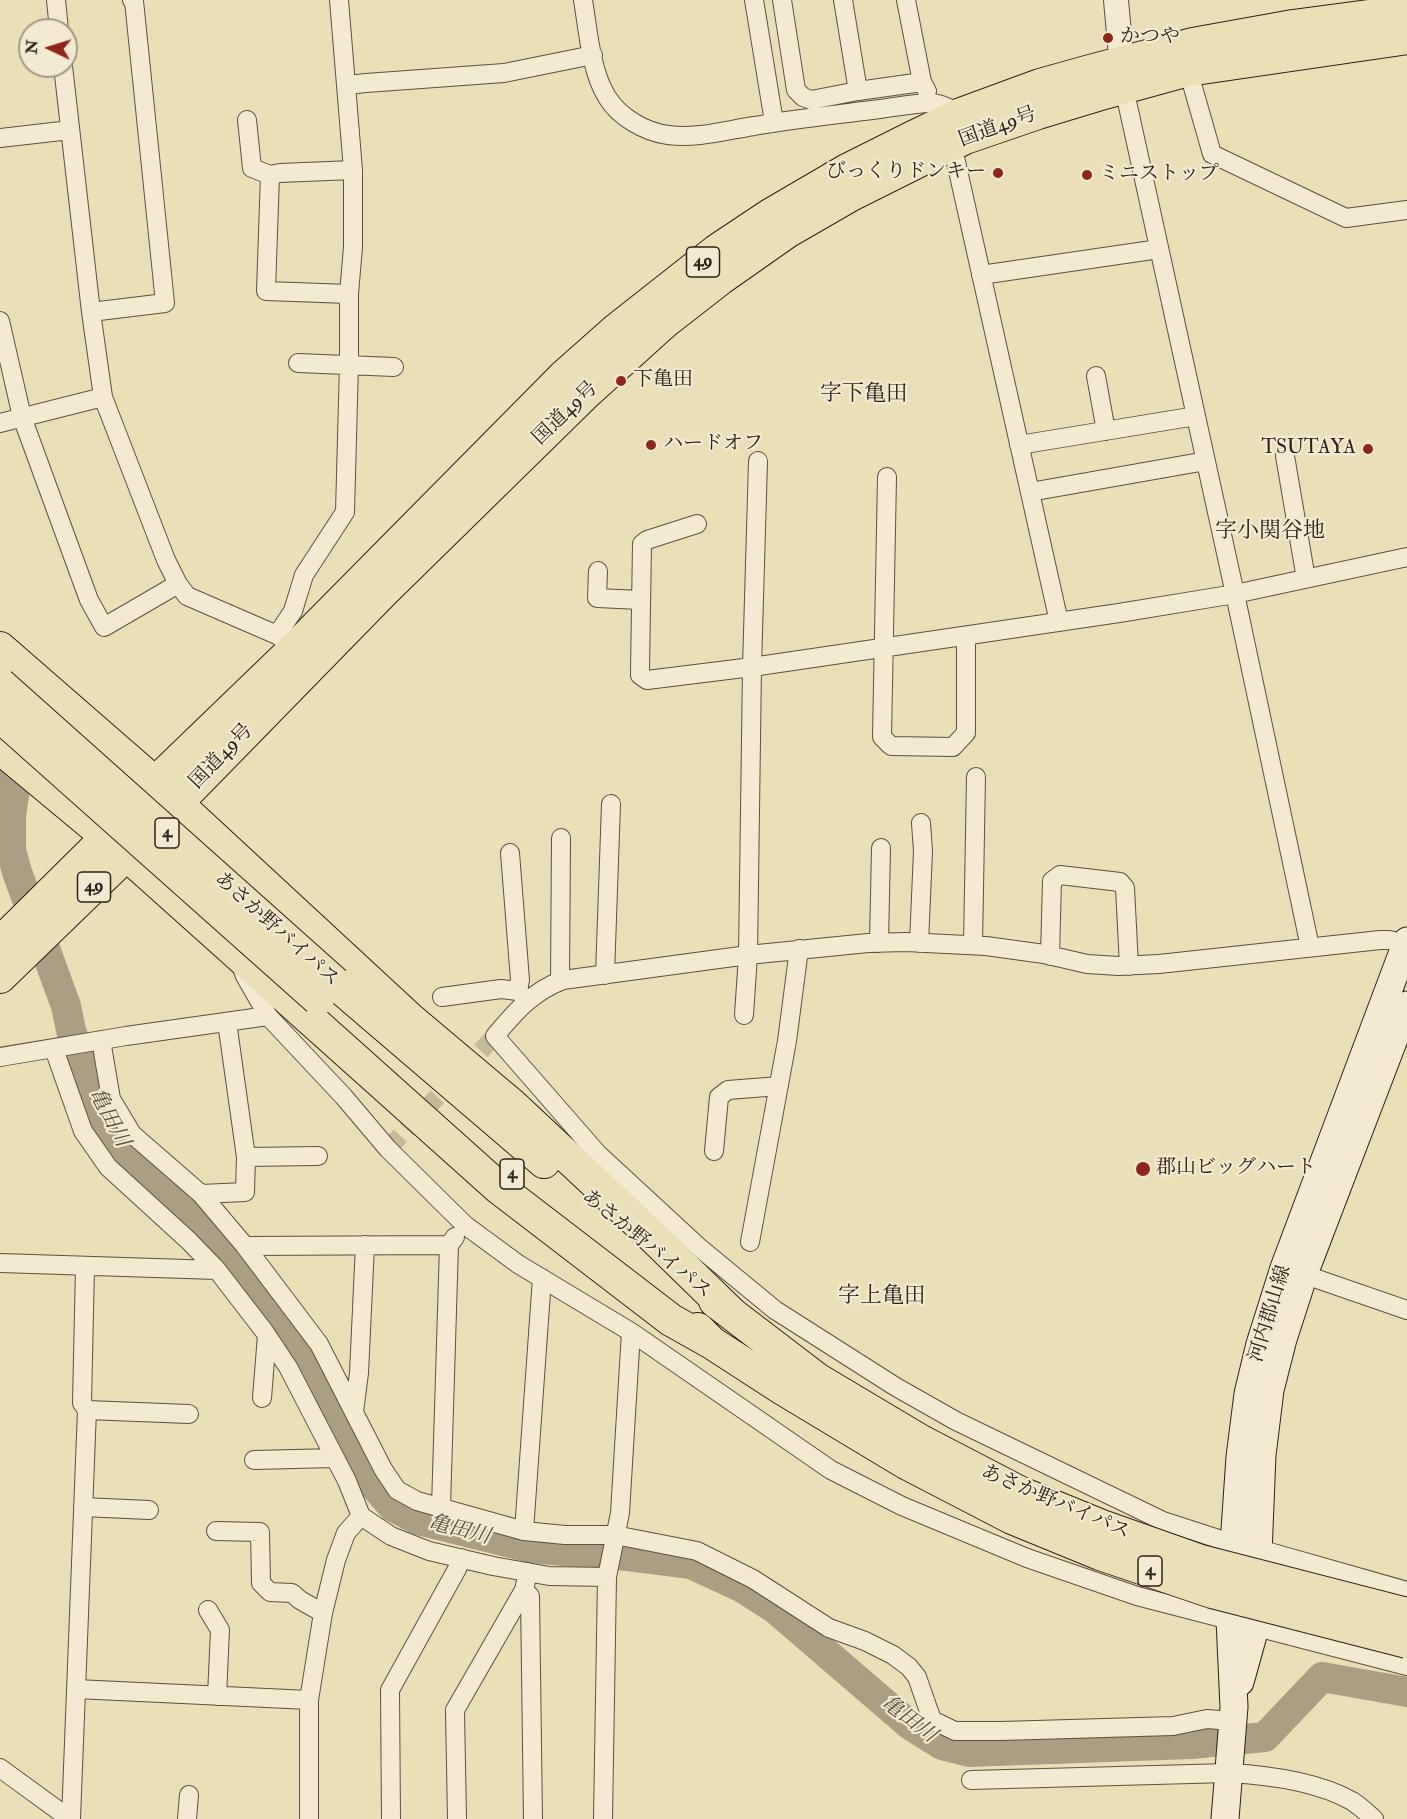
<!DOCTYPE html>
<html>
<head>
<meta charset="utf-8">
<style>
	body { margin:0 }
	#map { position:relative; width:1407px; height:1819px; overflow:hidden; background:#ebdfb8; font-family:"IM FELL Double Pica",serif }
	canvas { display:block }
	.north { position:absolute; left:18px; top:18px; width:60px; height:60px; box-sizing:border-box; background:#f2ead1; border:2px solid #a49a87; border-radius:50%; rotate:274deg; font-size:16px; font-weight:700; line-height:24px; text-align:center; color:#302119 }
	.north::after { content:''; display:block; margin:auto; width:21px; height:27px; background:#8f2418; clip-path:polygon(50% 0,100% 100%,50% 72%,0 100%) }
</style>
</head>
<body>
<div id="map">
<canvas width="1407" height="1819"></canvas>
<div class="north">N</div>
</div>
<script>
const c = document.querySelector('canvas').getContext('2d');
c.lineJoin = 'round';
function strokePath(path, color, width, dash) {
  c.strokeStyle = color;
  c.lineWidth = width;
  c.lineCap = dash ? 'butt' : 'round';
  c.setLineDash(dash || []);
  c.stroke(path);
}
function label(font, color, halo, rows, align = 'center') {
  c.font = font + ' "IM FELL Double Pica","Noto Serif JP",serif';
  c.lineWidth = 4.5;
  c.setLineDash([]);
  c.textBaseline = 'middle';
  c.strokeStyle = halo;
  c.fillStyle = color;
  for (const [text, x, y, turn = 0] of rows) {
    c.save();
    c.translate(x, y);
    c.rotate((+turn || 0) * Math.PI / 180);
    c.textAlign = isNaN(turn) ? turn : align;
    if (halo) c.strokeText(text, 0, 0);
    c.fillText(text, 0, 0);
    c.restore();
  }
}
strokePath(new Path2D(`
	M 14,740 L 15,787 L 11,816 L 11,850 L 17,872 L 66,1006 L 71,1030 L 92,1093 L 119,1147 L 206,1223 L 271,1306 L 296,1341 L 322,1385 L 371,1482 L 393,1507 L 418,1520 L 531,1548 L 574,1552 L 604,1553 L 691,1564 L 741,1587 L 774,1608 L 910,1725 L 942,1745 L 969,1752 L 1191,1744 L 1265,1737 L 1322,1677 L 1407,1692`), '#ab9e82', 30);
strokePath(new Path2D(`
	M 388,1149 L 495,1036`), '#c6b998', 18, [18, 9]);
const minor = new Path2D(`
	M 56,0 L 59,30
	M 583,0 C 588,30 591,72 607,97 C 619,117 645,132 668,135 C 696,139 727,130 754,126 C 793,119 833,115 872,110 C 892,108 912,103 932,103 C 941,103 953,110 961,114
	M 754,0 L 774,122
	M 782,0 L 796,90 L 803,97 L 811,100 L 858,91 L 922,82
	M 843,0 L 858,91
	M 906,0 L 922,82 L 927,91
	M 63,66 L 91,312 L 103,397 L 166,560 L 178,584 L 187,596 L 277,635 L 295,648
	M 1188,70 L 1212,154 L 1346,218 L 1407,210
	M 347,85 L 366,83 L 504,73 L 593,55
	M 1124,88 L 1235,594 L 1310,947
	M 247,120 L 252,168 L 270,175
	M 0,138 L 70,130
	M 952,144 L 1059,622
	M 981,275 L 1159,249
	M 349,294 L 266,291 L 270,175 L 280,173 L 353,170
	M 91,312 L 165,303 L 134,1 L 132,0
	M 0,321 L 22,417 L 89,600 L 104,627 L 178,584
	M 298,363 L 394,367
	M 1096,376 L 1106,431
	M 0,423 L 103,397
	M 1019,445 L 1196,416
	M 1285,456 L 1306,579
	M 887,477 L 882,737 L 891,746 L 953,747 L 966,733 L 966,636
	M 1030,492 L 1206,461
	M 697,524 L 647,540 L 642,544 L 640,671 L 640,675 L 647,680 L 752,667 L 1119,613 L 1235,594 L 1407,557
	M 598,571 L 597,598 L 641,600
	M 277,635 L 293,611 L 304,575 L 345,512 L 349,364 L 349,294 L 353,247 L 353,170 L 339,0
	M 510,853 L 520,980 L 518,991
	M 879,943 L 881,848
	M 919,943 L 923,851 L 921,823
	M 1407,944 L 1389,940 L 1380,940 L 1159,964 L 1119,966 L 1087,964 L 1044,954 L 986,946 L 906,942 L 868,943 L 748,955 L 563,980 C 533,991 515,1012 495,1036 L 597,1153 L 701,1249 L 775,1310 L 896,1387 L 956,1421 L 1163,1521 L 1234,1544 L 1259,1549 L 1407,1591
	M 973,945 L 976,777
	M 1050,956 L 1052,881 L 1060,875 L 1120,882 L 1125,888 L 1129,966
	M 241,965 L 245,976 L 268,1016
	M 605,975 L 611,804
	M 560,981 L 561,838
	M 442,997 L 501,989 L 518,991 L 526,999
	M 744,1015 L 748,955 L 752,667 L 758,461
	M 101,1040 L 111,1099 L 132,1134 L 201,1194 L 245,1246 L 319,1344 L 383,1469 L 397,1490 L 417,1501 L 524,1531 L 565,1535 L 615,1535 L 697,1551 L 753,1579 L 829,1628 L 865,1641 L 893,1655 L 909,1667 L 917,1677 L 932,1720 L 955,1731 L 1001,1731 L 1173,1726 L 1207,1719 L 1232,1721
	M 54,1049 L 83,1131 L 108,1167 L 189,1241 L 217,1270 L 264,1331 L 288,1367 L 347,1481 L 361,1516 L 391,1536 L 429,1551 L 493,1566 L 549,1576 L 607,1577
	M 0,1057 L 126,1036 L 268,1016 L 344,1097 L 388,1149 L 465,1225 L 518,1264 L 631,1332 L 831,1470 L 902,1506 L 1027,1558 L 1137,1596 L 1407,1666
	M 714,1151 L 719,1097 L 728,1090 L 779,1086
	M 246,1157 L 318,1156
	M 201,1194 L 245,1192 L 246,1157 L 227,1022
	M 750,1242 L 787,1041 L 799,949
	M 245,1246 L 449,1245 L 455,1237
	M 0,1263 L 217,1270
	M 1294,1271 L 1407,1310
	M 262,1398 L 267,1335
	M 87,1410 L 189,1414
	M 354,1412 L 359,1373 L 365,1245
	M 254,1460 L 335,1458
	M 83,1507 L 149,1510
	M 441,1507 L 449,1245
	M 216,1531 L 260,1532 L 261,1583 L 270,1592 L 292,1593 L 300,1600 L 323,1613
	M 524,1531 L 542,1278
	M 524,1590 L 530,1596 L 533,1819
	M 208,1610 L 220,1630 L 217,1696
	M 76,1689 L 309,1700
	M 0,1768 L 70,1819
	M 971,1780 L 1228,1773 C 1268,1775 1316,1781 1352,1801 C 1360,1806 1367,1813 1374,1819
	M 71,1819 L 87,1410 L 82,1403 L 85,1267
	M 187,1819 L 189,1795
	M 309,1819 L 309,1700 L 323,1613 L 336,1560 L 346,1533 L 361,1516
	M 391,1819 L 390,1690 L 457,1569 L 461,1558
	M 457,1819 L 455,1710 L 524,1590 L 528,1572
	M 603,1819 L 607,1577 L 620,1513 L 631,1332`);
const tertiary = new Path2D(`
	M 1116,0 L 1123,78`);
const secondary = new Path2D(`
	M 1240,1682 L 1255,1628 L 1262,1455 L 1270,1390 L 1283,1339 L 1304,1274 L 1407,1005
	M 1225,1819 L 1234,1707 L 1230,1620 L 1234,1544 L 1240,1457 L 1248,1394 L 1260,1344 L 1284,1268 L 1407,941`);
const trunk = new Path2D(`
	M 0,648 L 155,783 L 410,1019 L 511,1104 L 650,1234 L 732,1314
	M 0,748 L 107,837 L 499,1188 L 671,1320 L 712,1343
	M 0,943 L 107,837 L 155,783 L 295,648 L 564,376 L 617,329 L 716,251 L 770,215 L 847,170 L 913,137 L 961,114 L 1040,85 L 1090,71 L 1193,44 L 1293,26 L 1407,11
	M 0,977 L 126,855 L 383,592 L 583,396 L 666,321 L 720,279 L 787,232 L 851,195 L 965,138 L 1038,113 L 1104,93 L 1188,70 L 1407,38
	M 335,983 L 544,1162
	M 715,1301 L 817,1379 L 921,1441
	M 698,1329 L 712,1343 L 783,1389 L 906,1463`);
strokePath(minor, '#5f5041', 20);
strokePath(tertiary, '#5f5041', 26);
strokePath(secondary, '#302119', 29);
strokePath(trunk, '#302119', 34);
strokePath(minor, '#f2ead1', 18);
strokePath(tertiary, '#f2ead1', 24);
strokePath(secondary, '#f2ead1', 27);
strokePath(trunk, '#ebdfb8', 32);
const trunkBridge = new Path2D(`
	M 0,684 L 335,983
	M 0,716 L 318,999
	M 921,1441 L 1021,1493 L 1102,1526 L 1201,1561 L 1407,1614
	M 906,1463 L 1012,1518 L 1100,1554 L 1212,1592 L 1407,1642`);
strokePath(trunkBridge, '#302119', 34, []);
strokePath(trunkBridge, '#ebdfb8', 32);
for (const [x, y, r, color] of [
	[1108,38,6,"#8f2418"],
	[998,173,6,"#8f2418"],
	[1087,175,6,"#8f2418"],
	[621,381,6,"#8f2418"],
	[651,445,6,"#8f2418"],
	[1368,449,6,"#8f2418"],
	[1143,1169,8,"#8f2418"]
]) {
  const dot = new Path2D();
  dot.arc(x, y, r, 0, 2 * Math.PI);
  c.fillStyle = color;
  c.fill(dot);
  strokePath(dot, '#f2ead1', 2);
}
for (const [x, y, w] of [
	[703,262,33],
	[167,833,24],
	[94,887,33],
	[512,1174,24],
	[1150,1571,24]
]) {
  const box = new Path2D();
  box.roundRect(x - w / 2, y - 15, w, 30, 4.5);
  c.fillStyle = '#f2ead1';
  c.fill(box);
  strokePath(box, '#302119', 1.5);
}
label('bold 18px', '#302119', null, [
	["49",703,262],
	["4",167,833],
	["49",94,887],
	["4",512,1174],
	["4",1150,1571]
]);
label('20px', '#302119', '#f2ead1', [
	["かつや",1120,38],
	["びっくりドンキー",986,173,"right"],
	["ミニストップ",1099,175],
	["下亀田",633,381],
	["ハードオフ",663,445],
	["TSUTAYA",1356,449,"right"],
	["郡山ビッグハート",1156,1169]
], 'left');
label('20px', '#302119', '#f2ead1', [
	["国道49号",998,128,-20],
	["国道49号",566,414,-44],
	["国道49号",222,757,-46],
	["あさか野バイパス",276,930,42],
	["あさか野バイパス",646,1245,39],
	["河内郡山線",1271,1314,-73],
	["あさか野バイパス",1055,1503,23]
]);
label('italic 21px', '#5b4d3e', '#f2ead1', [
	["亀田川",108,1118,62],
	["亀田川",459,1531,14],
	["亀田川",908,1720,37]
]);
label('22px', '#302119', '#f2ead1', [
	["字下亀田",864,395],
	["字小関谷地",1270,532],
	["字上亀田",882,1297]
]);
</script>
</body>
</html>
